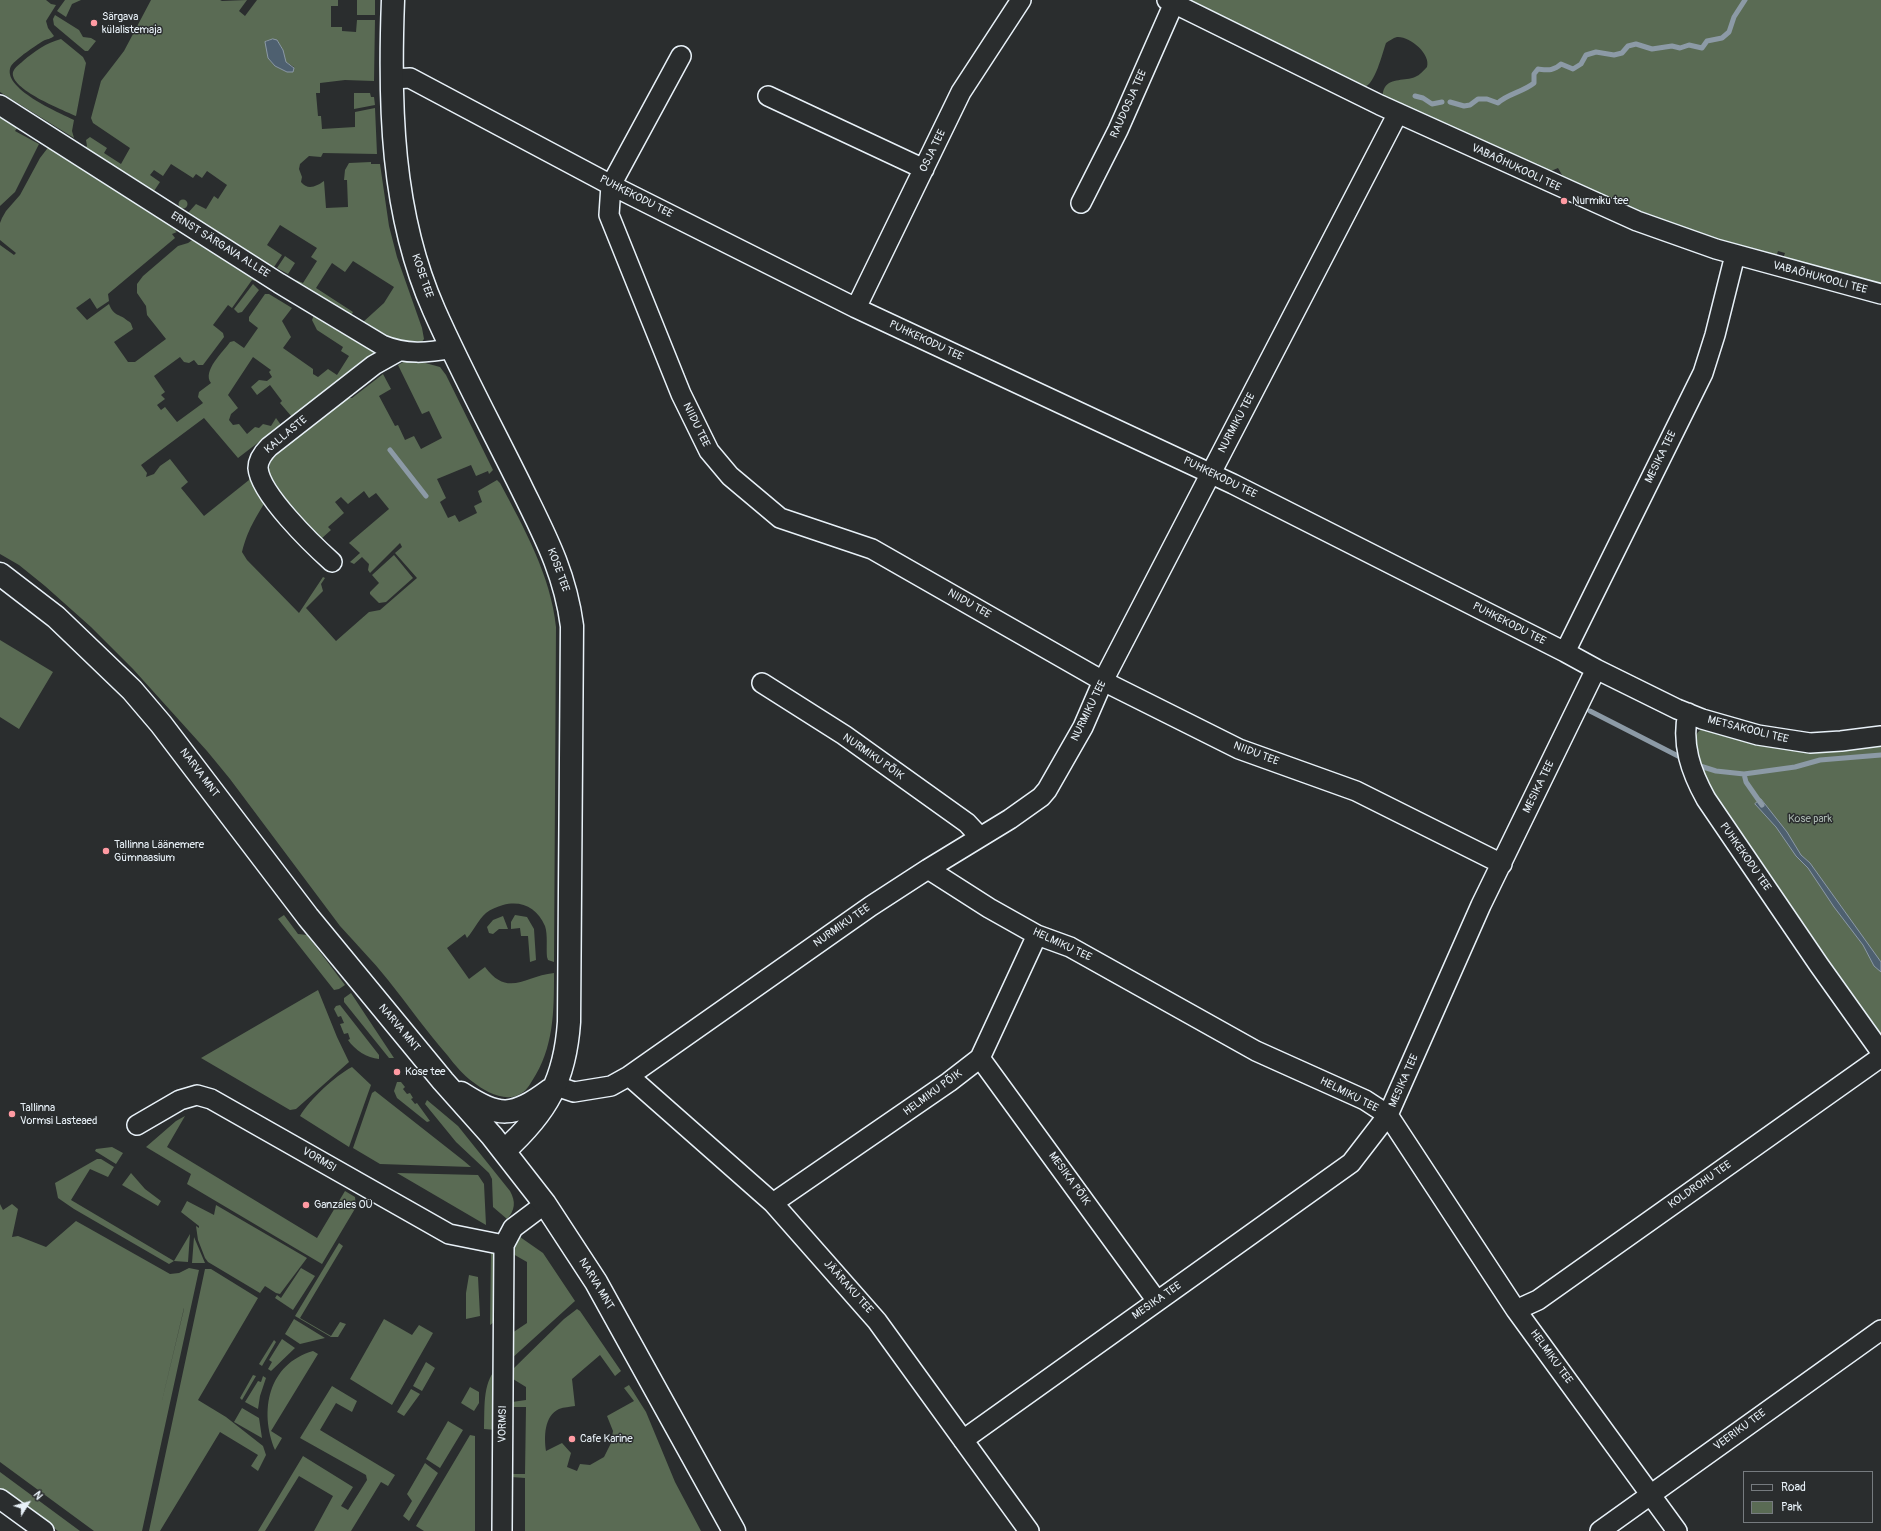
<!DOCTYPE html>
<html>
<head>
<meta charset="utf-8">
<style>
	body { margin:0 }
	#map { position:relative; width:1881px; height:1531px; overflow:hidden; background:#2a2d2e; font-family:Pangolin,sans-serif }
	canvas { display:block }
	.legend { position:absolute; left:1743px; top:1471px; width:130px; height:52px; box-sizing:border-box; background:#2a2d2e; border:1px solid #767b7f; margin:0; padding:5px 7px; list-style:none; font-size:12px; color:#e8f1f8 }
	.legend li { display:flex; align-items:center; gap:8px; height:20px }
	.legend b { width:20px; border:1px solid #767b7f }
	.north { position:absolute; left:8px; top:1483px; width:40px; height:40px; -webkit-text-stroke:3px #2a2d2e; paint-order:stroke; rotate:53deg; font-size:11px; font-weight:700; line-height:16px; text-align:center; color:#e8f1f8 }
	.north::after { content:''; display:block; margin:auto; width:14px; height:18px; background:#e8f1f8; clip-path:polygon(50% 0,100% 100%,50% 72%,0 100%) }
</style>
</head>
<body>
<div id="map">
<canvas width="1881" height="1531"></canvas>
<ul class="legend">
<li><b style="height:5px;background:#2a2d2e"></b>Road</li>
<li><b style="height:11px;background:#5a6b54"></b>Park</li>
</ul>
<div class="north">N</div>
</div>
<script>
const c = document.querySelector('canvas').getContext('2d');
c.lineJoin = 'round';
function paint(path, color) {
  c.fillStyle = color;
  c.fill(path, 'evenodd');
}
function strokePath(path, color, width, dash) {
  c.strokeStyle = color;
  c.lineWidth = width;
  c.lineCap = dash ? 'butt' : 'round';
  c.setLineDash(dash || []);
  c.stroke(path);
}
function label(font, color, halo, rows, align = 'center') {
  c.font = font + ' Pangolin,sans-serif';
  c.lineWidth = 3;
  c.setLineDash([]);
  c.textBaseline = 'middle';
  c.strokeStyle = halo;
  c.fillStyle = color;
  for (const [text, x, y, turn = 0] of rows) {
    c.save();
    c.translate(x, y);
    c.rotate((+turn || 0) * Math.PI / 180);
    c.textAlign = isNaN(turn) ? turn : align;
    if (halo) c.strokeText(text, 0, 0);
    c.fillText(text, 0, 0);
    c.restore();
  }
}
paint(new Path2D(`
	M 0,0 L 46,0 L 51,4 L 56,5 L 46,21 L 48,28 L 54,36 C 51,39 47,39 43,41 C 35,46 17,58 11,66 C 0,88 60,113 74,120 L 72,131 L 74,138 L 0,92 Z
	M 65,0 L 81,0 L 72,4 L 66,17 L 57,11 Z
	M 151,0 L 220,0 L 222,1 L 247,0 L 239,11 L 245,16 L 257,0 L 338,0 L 338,6 L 331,6 L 331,27 L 342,27 L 342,31 L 356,32 L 357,20 L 375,20 L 374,81 L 345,80 L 320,83 L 320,93 L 316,93 L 318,116 L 321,116 L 322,129 L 355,127 L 355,112 L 375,108 L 377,154 L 323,153 L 321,157 L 309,156 L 300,164 L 299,169 L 302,177 L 301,182 C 308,191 317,186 324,181 L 326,208 L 348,207 L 347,180 L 344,180 L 345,170 L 349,163 L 371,162 L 371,164 L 380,164 L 389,226 L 397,257 L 422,328 L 424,339 L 421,343 L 398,344 L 362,323 L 384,303 L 394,287 L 353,261 L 345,272 L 332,263 L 316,288 L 353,312 L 350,317 L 301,287 L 296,280 L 303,283 L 317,261 L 311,257 L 317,248 L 280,225 L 267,245 L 282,255 L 272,270 L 187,214 L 196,204 L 206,209 L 214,196 L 218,199 L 227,185 L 207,171 L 202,178 L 196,174 L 193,178 L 171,164 L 163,176 L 154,170 L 150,175 L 160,182 L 152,194 L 84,149 L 87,146 L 86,140 L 90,137 L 107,148 L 104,153 L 121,164 L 130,148 L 93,123 L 91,118 L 101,81 L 124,51 ZM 273,39 L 277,40 L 282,48 L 286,62 L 294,67 L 293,71 L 287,72 L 275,66 L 268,58 L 266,41 Z
	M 357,0 L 375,0 L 375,15 L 357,15 Z
	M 1186,0 L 1881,0 L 1881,286 L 1783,259 L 1785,253 L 1778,251 L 1776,257 L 1720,241 L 1623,206 L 1565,180 L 1558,168 L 1551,171 L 1542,170 L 1382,96 C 1383,93 1383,90 1385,87 C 1391,78 1405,81 1415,77 C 1420,75 1423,71 1427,67 C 1431,54 1410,36 1397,37 C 1393,38 1389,41 1386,43 C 1382,54 1375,85 1364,87 Z
	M 55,15 L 79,30 L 83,37 L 91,38 L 96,41 L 88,51 L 85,51 L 54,25 L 53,19 Z
	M 61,39 L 83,57 L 86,63 L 76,116 C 63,110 9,89 13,72 C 15,67 20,64 23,61 C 35,51 46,43 61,39 Z
	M 354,93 L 370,93 L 371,97 L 374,97 L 375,105 L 354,109 Z
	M 0,112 L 19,125 L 15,131 L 39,144 L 15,192 L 0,206 Z
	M 50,145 L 178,229 L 175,231 L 177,232 L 172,234 L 175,238 L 108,294 L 109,301 L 97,309 L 90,298 L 76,308 L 87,320 L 109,304 C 114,317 119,313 128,321 C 132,323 131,325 133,329 L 114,342 L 128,362 L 135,362 L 166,339 L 147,315 L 146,306 L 137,293 L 137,284 L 143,276 L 178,246 L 188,243 L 195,238 L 258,276 L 255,281 L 252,280 L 232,308 L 228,305 L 213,325 L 223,333 L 224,337 L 203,365 L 198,365 L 194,360 L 189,363 L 184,362 L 180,357 L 154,376 L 165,392 L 161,395 L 165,399 L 157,405 L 161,410 L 165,407 L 177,422 L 203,403 L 198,397 L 199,392 L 211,383 C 202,371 223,352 230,342 L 234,341 L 244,348 L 258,328 L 249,321 L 249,317 L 265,294 L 269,294 L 292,308 L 282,321 L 291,337 L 283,348 L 313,369 L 313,374 L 318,377 L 328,369 L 337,375 L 349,356 L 341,351 L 343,347 L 317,330 L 312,320 L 314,315 L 340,327 L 338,331 L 341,333 L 344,329 L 374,349 L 374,355 L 292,417 L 280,403 L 282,401 L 270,385 L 257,395 L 251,387 L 259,380 L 267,381 L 272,377 L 269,372 L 271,370 L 253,357 L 228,395 L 238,408 L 231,414 L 229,420 L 233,425 L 239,424 L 247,434 L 255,427 L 259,428 L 263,424 L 271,426 L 276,418 L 281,425 L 238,458 L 204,418 L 141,465 L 147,473 L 146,477 L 154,474 L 160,466 L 170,459 L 188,482 L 181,488 L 204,516 L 249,480 L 252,471 L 251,481 L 267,499 C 255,519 248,529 242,552 L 247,560 L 299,613 L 323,577 L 325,578 L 321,584 L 323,591 L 306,608 L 336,641 L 369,612 L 380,610 L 417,578 L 395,553 L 402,547 L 400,543 L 370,573 L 368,570 L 369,564 L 362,557 L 354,564 L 350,562 L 360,553 L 349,543 L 389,509 L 376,493 L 369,498 L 364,491 L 348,504 L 341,497 L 335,502 L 344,513 L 328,527 L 331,530 L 321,539 L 289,510 L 268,473 L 270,466 L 269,460 L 272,456 L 345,398 L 352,398 L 383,374 L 391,389 L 379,396 L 395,426 L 398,425 L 405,440 L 414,436 L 421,449 L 442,438 L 429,411 L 422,414 L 398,365 L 405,361 L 418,361 L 440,367 L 446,375 L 493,470 L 489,474 L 488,471 L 476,476 L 471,465 L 437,479 L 446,498 L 440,502 L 448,518 L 455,515 L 459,522 L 477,513 L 474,506 L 482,502 L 478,491 L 497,480 L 500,483 C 524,528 551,576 556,627 L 554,962 L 548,960 L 547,957 C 546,948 548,935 545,926 C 537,908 522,900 503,905 C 497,907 491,909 486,913 C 478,920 474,930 467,938 L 465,934 L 447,948 L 469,979 L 485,967 C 508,998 525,976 554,973 C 554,1011 554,1048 532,1081 C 529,1086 526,1091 520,1094 C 506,1103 484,1091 473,1082 C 463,1075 455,1065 448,1056 C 427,1032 408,1005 388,980 C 373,961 356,944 340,926 L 230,779 L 207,751 L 133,669 L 91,627 L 45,586 L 19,565 L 0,554 L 0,245 L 14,255 L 16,253 L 0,240 L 0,223 L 2,218 L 6,211 L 20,195 L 40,158 Z
	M178.5 204a4.5 4.5 0 1 1 9 0a4.5 4.5 0 1 1-9 0Z
	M 285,256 L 295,263 L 288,274 L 277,268 Z
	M 253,284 L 259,290 L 242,312 L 238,313 L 234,309 Z
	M 394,555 L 413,578 L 386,602 L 379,603 L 370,594 L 370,592 L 379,583 L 372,575 Z
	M 0,640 L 53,672 L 19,729 L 0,717 Z
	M 1704,727 L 1881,742 L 1881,1042 L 1703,789 C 1699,770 1683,740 1704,727 Z
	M 284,915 L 298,934 L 307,935 L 345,985 L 339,989 L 334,990 L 278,919 Z
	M 515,915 L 527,917 L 534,929 L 536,960 L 530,962 L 528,936 L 521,936 L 520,928 L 511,929 L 511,922 Z
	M 503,916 L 508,929 L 499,929 L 493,934 L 489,933 L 487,927 L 493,920 Z
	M 318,990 L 337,1037 L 349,1062 L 296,1109 L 290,1110 L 201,1058 Z
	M 351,993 L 394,1058 L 389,1058 L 344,1002 L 344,998 Z
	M 340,1005 L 379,1055 L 379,1059 C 367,1058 355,1050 348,1040 L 350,1039 L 348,1033 L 344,1034 L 340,1024 L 344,1023 L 341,1016 L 338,1017 L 334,1009 L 336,1006 Z
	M 352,1067 L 371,1085 L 349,1147 L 300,1116 C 310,1099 335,1076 352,1067 Z
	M 397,1082 L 401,1082 L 405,1087 L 403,1089 L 407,1094 L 410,1093 L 413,1098 L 411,1099 L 415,1104 L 417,1103 L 430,1121 L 427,1122 L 397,1098 L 394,1091 Z
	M 375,1091 L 464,1161 L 471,1167 L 380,1164 L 353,1148 L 372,1093 Z
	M 427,1100 L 458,1126 L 510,1191 C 516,1202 515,1210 507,1219 L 493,1207 L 492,1179 L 489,1173 L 456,1142 L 425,1104 Z
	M 185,1116 L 167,1147 L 317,1238 L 345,1191 L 355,1197 L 356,1207 L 322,1264 L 187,1184 L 191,1174 L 146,1147 L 176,1121 Z
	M 112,1147 L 123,1153 L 116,1164 L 95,1151 L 96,1149 Z
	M 97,1159 L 101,1159 L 114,1167 L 108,1177 L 90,1169 L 71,1200 L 174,1261 L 190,1234 L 188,1262 L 174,1261 L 169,1264 L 74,1209 L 58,1198 L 55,1183 Z
	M 131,1173 L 145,1189 L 161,1201 L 158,1206 L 122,1185 Z
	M 397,1173 L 478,1175 L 484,1184 L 486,1225 Z
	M 187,1201 L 214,1215 L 216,1205 L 307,1258 L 280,1294 L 276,1293 L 265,1286 L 260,1293 L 208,1262 L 205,1258 L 198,1240 L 196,1226 L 199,1228 L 199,1226 L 181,1212 Z
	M 0,1204 L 3,1210 L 12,1204 L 18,1209 L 12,1237 L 18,1236 L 46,1247 L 76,1221 L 170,1274 L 179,1273 L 189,1268 L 199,1270 L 142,1531 L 94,1531 L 0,1462 ZM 184,1308 L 184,1309 L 160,1409 Z
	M 194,1237 L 205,1263 L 192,1263 Z
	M 520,1237 L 543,1253 L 575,1301 L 511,1359 L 512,1333 L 527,1323 L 527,1262 L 513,1254 L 514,1244 Z
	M 339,1243 L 343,1246 L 300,1318 L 331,1336 L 340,1322 L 346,1324 L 338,1337 L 331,1337 L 295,1316 Z
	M 491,1251 L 495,1254 L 497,1320 L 490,1325 Z
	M 301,1268 L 315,1276 L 293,1310 L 275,1298 L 277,1295 L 281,1298 Z
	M 205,1269 L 211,1269 L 258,1298 L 198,1400 L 226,1417 L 263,1446 L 266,1455 L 258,1471 L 251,1466 L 258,1455 L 220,1432 L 160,1531 L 149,1531 Z
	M 469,1275 L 478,1277 L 480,1316 L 466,1319 L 466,1293 Z
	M 577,1309 L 580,1311 L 621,1371 L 615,1376 L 600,1355 L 572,1379 L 575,1406 C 570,1407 564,1407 559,1409 C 544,1416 544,1437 546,1451 L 562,1443 L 571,1453 L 567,1467 L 577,1471 L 580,1464 L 590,1465 L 604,1457 L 611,1443 L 613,1431 L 607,1416 L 634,1401 L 624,1388 L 629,1385 L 646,1412 L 675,1482 L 701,1531 L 525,1531 L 525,1478 L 511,1477 L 512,1474 L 525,1474 L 526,1407 L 513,1407 L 512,1402 L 526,1400 L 526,1387 L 513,1379 L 512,1370 L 564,1319 Z
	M 294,1319 L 325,1338 L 300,1344 L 285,1334 Z
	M 384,1319 L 412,1335 L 419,1325 L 433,1333 L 392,1405 L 350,1379 Z
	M 282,1339 L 295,1348 L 271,1371 L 268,1369 L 272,1362 L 269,1360 Z
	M 274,1340 L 276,1342 L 262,1366 L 259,1364 Z
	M 313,1351 L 318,1354 L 271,1431 L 282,1438 L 275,1450 C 259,1411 268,1364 313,1351 Z
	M 426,1362 L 435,1368 L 422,1391 L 413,1386 Z
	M 496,1369 L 496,1430 L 484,1429 C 485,1410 482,1384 496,1369 Z
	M 253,1375 L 256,1376 L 242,1400 L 240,1398 Z
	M 263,1376 L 266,1378 L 260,1396 L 258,1409 L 245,1402 L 258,1381 L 261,1382 Z
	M 332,1386 L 357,1401 L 352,1412 L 336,1403 L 320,1430 L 395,1475 L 388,1486 L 381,1482 L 351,1531 L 314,1531 L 333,1496 L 299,1476 L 265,1531 L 258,1531 L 303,1456 L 353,1487 L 341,1506 L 348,1510 L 367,1480 L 366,1475 L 300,1438 Z
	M 470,1387 L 479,1392 L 479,1403 L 474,1411 L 461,1403 Z
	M 411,1389 L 420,1394 L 404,1416 L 397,1412 Z
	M 242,1408 L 259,1418 L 262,1438 L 234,1422 Z
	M 448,1421 L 463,1430 L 440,1468 L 426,1459 Z
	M 470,1435 L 475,1436 L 475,1531 L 424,1531 L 416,1526 Z
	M 425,1463 L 438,1473 L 409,1521 L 403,1516 L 412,1501 L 407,1494 Z
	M 0,1472 L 80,1531 L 58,1531 L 0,1488 Z`), '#5a6b54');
const water = new Path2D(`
	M 273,39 L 277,40 L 283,50 L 286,62 L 294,68 L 293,72 L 287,72 L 275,66 L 268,58 L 265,42 Z
	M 1761,799 L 1787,832 L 1801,855 L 1810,863 L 1881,962 L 1881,972 L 1874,966 L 1863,945 L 1834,907 L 1808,868 L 1796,856 L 1776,827 L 1755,804 Z`);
paint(water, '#4e6070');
strokePath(water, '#8c9aa6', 1);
strokePath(new Path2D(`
	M 1415,96 L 1423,98 L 1432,104 L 1442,102
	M 1450,102 L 1464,106 L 1470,105 L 1478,99 L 1487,99 L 1498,103 C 1507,94 1523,92 1534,83 L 1534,74 L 1538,69 C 1548,70 1554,71 1561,64 L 1573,69 L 1581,64 L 1586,55 L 1596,52 L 1614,55 L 1622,53 L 1628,46 L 1636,44 L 1652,49 L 1672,46 L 1680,48 L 1689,45 L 1702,48 L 1707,41 L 1722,38 L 1729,32 L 1734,17 L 1745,0
	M 390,450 L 426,496
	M 1590,711 L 1680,757
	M 1697,765 L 1716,771 L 1744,774 L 1795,767 L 1820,760 L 1881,755
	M 1744,774 L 1746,782 L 1762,805`), '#8c9aa6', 5);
const minor = new Path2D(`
	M 1167,0 L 1380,105 L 1637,221 L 1716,249 L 1881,294
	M 681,56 L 611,185 L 609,215 L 681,394 L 709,451 L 730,476 L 780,518 L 872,549 L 1103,681 L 1239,749 L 1356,791 L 1502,864
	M 392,79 L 410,78 L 611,185 L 856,308 L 1233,484 L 1565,652 L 1596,669 L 1677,709 L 1702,719 L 1758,735 L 1810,743 L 1841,741 L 1881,736
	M 768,96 L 924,169
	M 0,105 L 279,283 L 382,345 C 406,355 428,353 452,348
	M 1081,203 L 1118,130 L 1174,3
	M 856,308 L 961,92 L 1021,0
	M 332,562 C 313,545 260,494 258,468 C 258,460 263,453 269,447 L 374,365 L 399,351
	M 1565,652 L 1703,373 L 1715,335 L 1735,255
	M 762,683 L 844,735 L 967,823 L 980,837
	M 1688,713 C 1681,744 1691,772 1706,799 L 1819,965 L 1881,1052
	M 928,869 L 989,908 L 1037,935 L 1070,947 L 1256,1051 L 1365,1100 L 1388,1115 L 1516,1310 L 1677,1531
	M 980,1058 L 1157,1301
	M 629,1076 L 773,1203 L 877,1321 L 1029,1531
	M 556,1086 L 574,1092 L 611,1086 L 629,1076 L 871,906 L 928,869 L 1010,819 L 1041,797 L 1047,790 L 1083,727 L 1103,681 L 1398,113
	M 137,1125 L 180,1100 L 197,1095 L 211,1099 L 449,1234 L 504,1245
	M 773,1203 L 949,1082 L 980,1058 L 1037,935
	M 1516,1310 L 1538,1300 L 1881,1057
	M 963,1440 L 1351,1163 L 1388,1115 L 1481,905 L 1596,669
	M 0,1499 L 44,1531
	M 502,1531 L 504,1245 L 513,1228 L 545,1204
	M 1600,1531 L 1881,1330`);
const major = new Path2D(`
	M 393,0 C 389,104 391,213 434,310 C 461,371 493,430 522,489 C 545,536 565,573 572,626 L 569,1022 C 565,1080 547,1112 504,1151
	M 0,574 L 56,617 L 132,690 L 161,724 L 308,917 L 443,1081 L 492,1136 L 545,1204 L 596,1282 L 734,1531
	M 461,1093 C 500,1118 512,1118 550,1090`);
strokePath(minor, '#e8f1f8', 22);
strokePath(major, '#e8f1f8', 25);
strokePath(minor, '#2a2d2e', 19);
strokePath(major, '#2a2d2e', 22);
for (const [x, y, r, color] of [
	[94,23,4,"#ff9aa2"],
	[1564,201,4,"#ff9aa2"],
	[106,851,4,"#ff9aa2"],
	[397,1072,4,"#ff9aa2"],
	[12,1114,4,"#ff9aa2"],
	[306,1205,4,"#ff9aa2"],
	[572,1439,4,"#ff9aa2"]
]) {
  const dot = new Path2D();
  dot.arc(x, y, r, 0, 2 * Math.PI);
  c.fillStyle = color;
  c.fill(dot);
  strokePath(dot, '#2a2d2e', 1.5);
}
label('11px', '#e8f1f8', '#2a2d2e', [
	["Särgava",102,17],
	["külalistemaja",102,30],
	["Nurmiku tee",1572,201],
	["Tallinna Läänemere",114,845],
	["Gümnaasium",114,858],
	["Kose tee",405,1072],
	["Tallinna",20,1108],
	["Vormsi Lasteaed",20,1121],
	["Ganzales OÜ",314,1205],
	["Cafe Karine",580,1439]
], 'left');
label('11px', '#e8f1f8', '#2a2d2e', [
	["RAUDOSJA TEE",1129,104,-66],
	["OSJA TEE",933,151,-64],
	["VABAÕHUKOOLI TEE",1516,168,25],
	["PUHKEKODU TEE",636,197,27],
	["ERNST SÄRGAVA ALLEE",220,245,32],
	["KOSE TEE",422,276,71],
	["VABAÕHUKOOLI TEE",1820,278,15],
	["PUHKEKODU TEE",926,341,25],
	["NURMIKU TEE",1237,423,-62],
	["NIIDU TEE",696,425,64],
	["KALLASTE",286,435,-40],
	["MESIKA TEE",1661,457,-64],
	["PUHKEKODU TEE",1220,478,26],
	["KOSE TEE",558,570,70],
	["NIIDU TEE",969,604,30],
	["PUHKEKODU TEE",1509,624,27],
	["NURMIKU TEE",1089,711,-64],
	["METSAKOOLI TEE",1748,730,14],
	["NIIDU TEE",1256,754,21],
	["NURMIKU PÕIK",873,757,35],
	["NARVA MNT",199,773,53],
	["MESIKA TEE",1539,787,-64],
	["PUHKEKODU TEE",1745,857,55],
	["NURMIKU TEE",842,926,-35],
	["HELMIKU TEE",1062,945,25],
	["NARVA MNT",399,1028,50],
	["MESIKA TEE",1404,1081,-66],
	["HELMIKU PÕIK",933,1093,-36],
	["HELMIKU TEE",1349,1095,27],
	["VORMSI",319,1160,30],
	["MESIKA PÕIK",1069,1179,54],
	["KOLDROHU TEE",1700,1185,-35],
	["NARVA MNT",596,1284,59],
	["JÄÄRAKU TEE",848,1287,48],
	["MESIKA TEE",1157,1301,-35],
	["HELMIKU TEE",1551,1357,54],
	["VORMSI",503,1424,-89],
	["VEERIKU TEE",1740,1430,-36]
]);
label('11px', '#a8b5ae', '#2a2d2e', [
	["Kose park",1810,819]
]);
</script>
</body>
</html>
